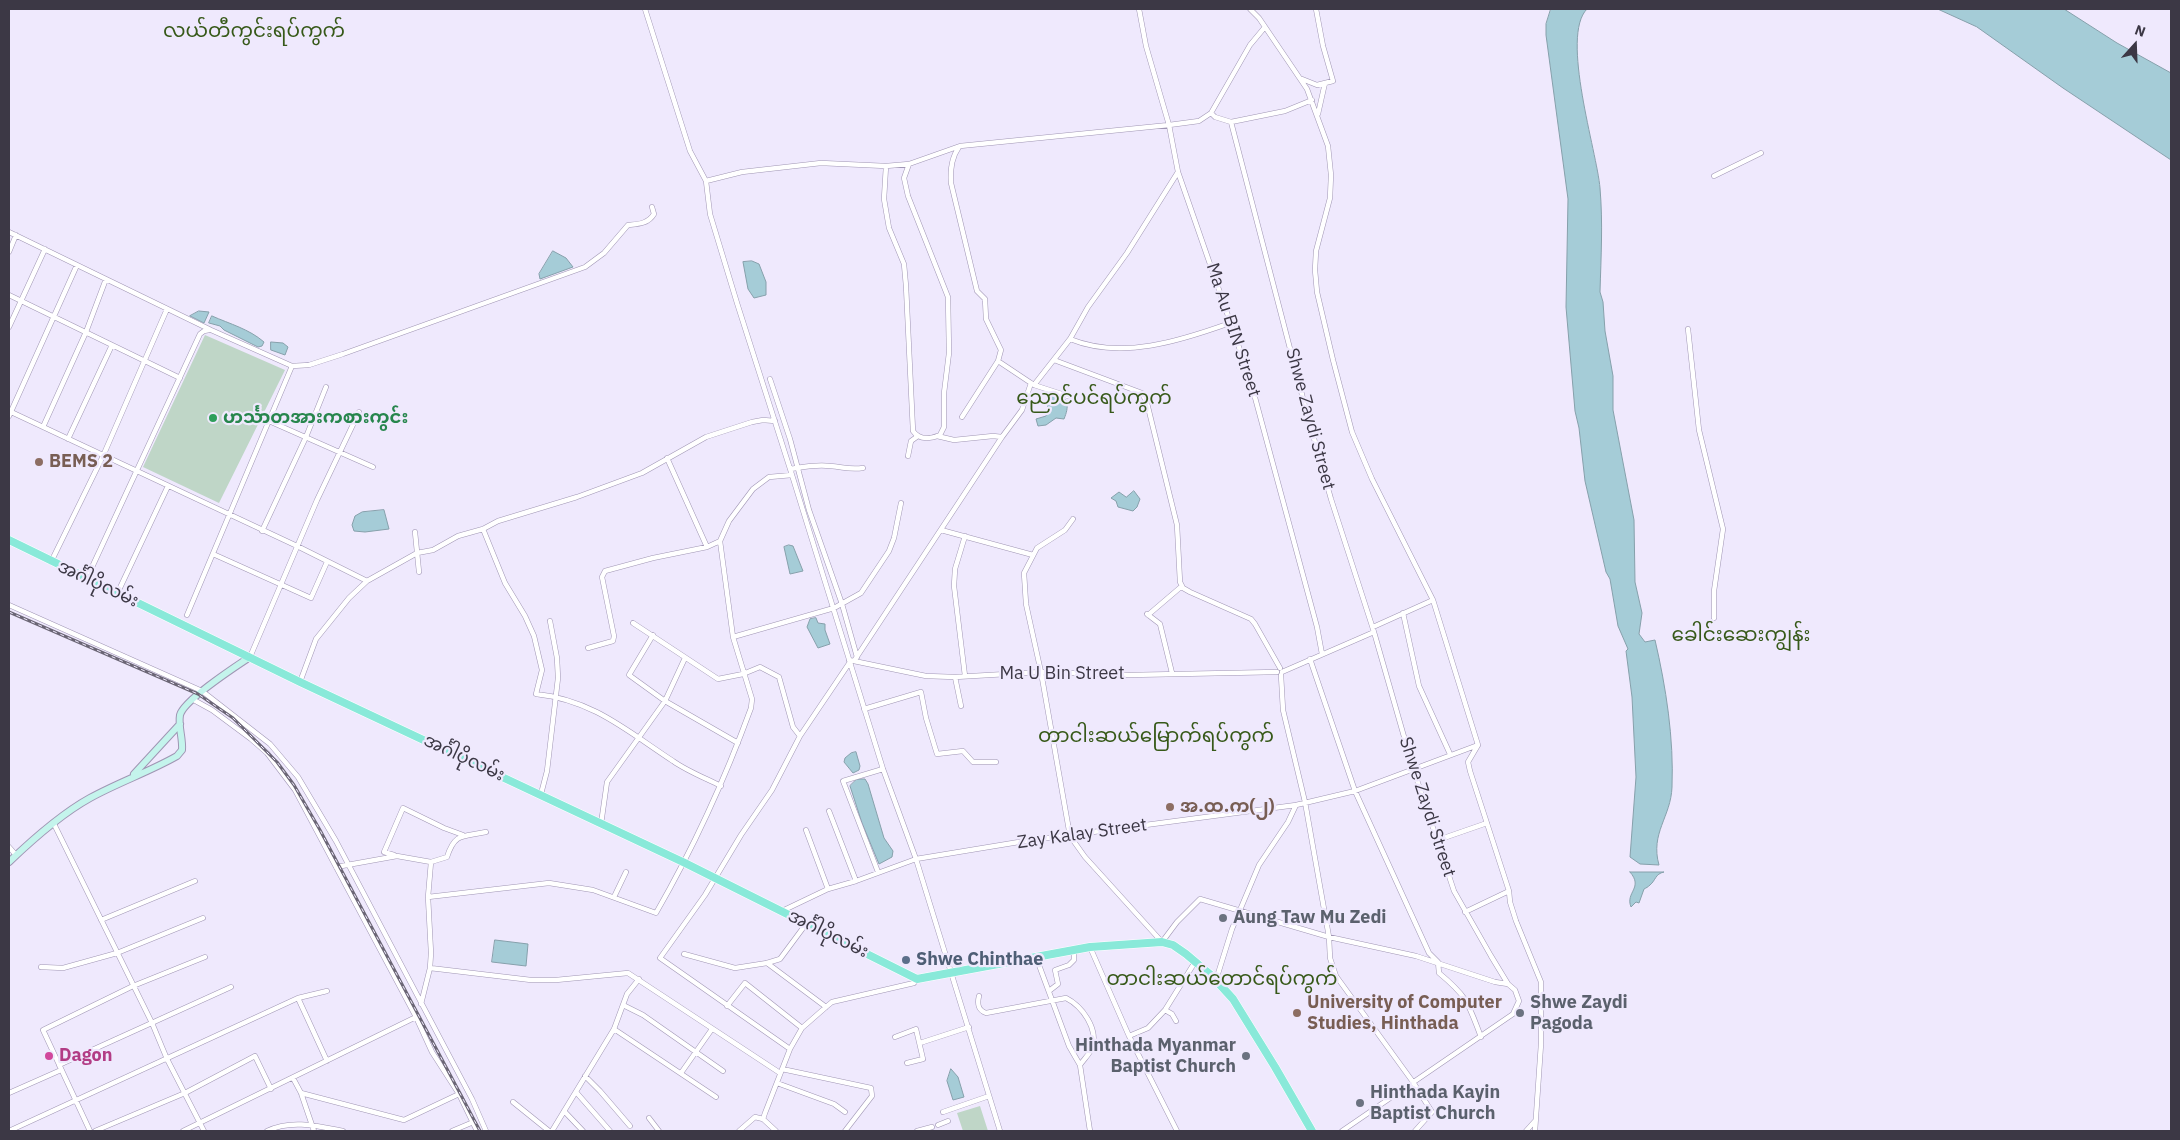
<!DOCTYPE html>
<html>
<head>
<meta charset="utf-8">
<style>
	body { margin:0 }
	#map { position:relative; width:2180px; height:1140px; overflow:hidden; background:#efe9fd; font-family:"IBM Plex Sans",sans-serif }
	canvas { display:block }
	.frame { position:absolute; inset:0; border:10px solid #3c3845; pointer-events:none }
	.north { position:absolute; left:2110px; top:20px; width:50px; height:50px; -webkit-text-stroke:4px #efe9fd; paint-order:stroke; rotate:20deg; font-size:14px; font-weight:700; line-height:20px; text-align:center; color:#3c3845 }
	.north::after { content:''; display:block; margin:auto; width:18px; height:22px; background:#3c3845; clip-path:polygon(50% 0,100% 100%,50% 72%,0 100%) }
</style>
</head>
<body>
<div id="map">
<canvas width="2180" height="1140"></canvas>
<div class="frame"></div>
<div class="north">N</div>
</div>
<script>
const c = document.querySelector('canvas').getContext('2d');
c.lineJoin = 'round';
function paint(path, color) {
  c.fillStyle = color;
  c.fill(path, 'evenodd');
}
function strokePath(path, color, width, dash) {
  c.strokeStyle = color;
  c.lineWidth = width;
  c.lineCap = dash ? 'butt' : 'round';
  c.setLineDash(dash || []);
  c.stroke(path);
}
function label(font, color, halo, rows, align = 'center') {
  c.font = font + ' "IBM Plex Sans","Noto Sans Myanmar",sans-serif';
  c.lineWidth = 4.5;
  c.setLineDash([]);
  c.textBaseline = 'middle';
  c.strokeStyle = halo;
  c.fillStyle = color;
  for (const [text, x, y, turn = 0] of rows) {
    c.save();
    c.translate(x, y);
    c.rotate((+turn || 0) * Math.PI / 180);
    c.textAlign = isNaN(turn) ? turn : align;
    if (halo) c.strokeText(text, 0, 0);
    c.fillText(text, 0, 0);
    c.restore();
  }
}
paint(new Path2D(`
	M 205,335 L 285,370 L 219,503 L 143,467 Z
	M 980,1106 L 988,1131 L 963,1131 L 957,1113 Z`), '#bfd6c7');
const water = new Path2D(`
	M 1551,9 L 1587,9 C 1560,36 1597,152 1600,188 C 1603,223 1601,257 1600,292 L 1603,302 L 1605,331 L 1613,376 L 1613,410 L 1634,520 L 1635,582 L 1642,613 L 1639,634 L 1645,642 L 1655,640 C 1666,687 1674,739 1672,787 C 1671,817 1650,833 1659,865 L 1640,864 L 1630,857 L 1636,777 L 1632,697 L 1626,651 L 1628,649 L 1618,626 L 1610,579 L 1606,572 L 1585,481 L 1579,428 L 1575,411 L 1566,307 L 1568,199 L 1546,35 L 1546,24 Z
	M 1938,9 L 2064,9 L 2117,43 L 2171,73 L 2171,160 L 2063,88 L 1977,27 Z
	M 553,251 L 566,258 L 573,267 L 540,279 L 539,274 Z
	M 752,261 L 759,264 L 766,282 L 766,295 L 754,298 L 748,289 L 743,262 Z
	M 199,311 L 209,312 L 204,323 L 190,316 Z
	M 212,316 C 230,324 249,329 264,342 L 262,346 L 258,347 L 224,330 L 220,326 L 209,323 Z
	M 271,342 L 283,343 L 288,347 L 285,355 L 271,350 Z
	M 1054,394 C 1070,396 1069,407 1064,419 L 1056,418 L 1046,425 L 1038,426 L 1036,419 L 1046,416 L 1049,397 Z
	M 1134,491 L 1140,499 L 1137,507 L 1133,511 L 1118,507 L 1116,501 L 1111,498 L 1119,492 L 1126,497 Z
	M 384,510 L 389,529 L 365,532 L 354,531 L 352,525 L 355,516 L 362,512 Z
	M 789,545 L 793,546 L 803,571 L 790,574 L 784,547 Z
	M 816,618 L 818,623 L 825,624 L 825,630 L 830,644 L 818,648 L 807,627 L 810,619 Z
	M 856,752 L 860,766 L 859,770 L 853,773 L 844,762 L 845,758 L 851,753 Z
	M 857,779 L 865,779 L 868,784 L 884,838 L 893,851 L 892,857 L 879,864 L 862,823 L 850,786 Z
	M 1630,872 L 1664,872 C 1655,874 1656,880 1650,885 C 1648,887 1646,888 1644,889 L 1639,903 L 1636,902 L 1631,907 C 1625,892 1644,888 1630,872 Z
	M 495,940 L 528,944 L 526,966 L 492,962 Z
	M 951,1069 L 958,1077 L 964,1097 L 953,1100 L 947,1081 Z`);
paint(water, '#a5ccd7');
strokePath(water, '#86a0ab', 1);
const street = new Path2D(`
	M 645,9 L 690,151 L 706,181 L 710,214 L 737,303 L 792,475 L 883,769 L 916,859 L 1000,1131
	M 1139,9 L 1146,46 L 1169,125 L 1178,172 L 1250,379 L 1317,627 L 1322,654
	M 1250,9 L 1259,18 L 1307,89 L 1328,146 L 1331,175 L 1330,198 L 1316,251 L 1315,270 L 1317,292 L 1333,360 L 1352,432 L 1372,479 L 1433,600 L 1478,745 L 1468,762 L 1470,771 L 1509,891 L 1510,902 L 1516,921 L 1541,982 L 1541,1044 L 1535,1131
	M 1302,79 L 1317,85 L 1333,81 L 1323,46 L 1316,9
	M 1211,113 L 1250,45 L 1265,27
	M 1318,114 L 1325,83
	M 1231,122 L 1285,111 L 1312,100
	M 959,147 C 951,158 950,170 951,183 L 977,291 L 985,299 L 986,319 L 1001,350 L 998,361 L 962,417
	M 886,166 L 884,199 L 889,228 L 904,264 L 906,286 L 913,431 C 919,440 930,439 940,435 L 944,427 L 944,393 L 949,353 L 948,297 L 908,196 L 904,178 L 909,164
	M 1714,176 L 1761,153
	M 706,181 L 742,172 L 821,163 L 886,166 L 909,164 L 960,146 L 1169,125 L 1199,121 L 1211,113 L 1215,117 L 1231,122 L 1306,410 L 1331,499 L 1374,632 L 1413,768 L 1454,891 L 1491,956 L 1508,984 L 1515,990 L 1519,1001 L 1513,1014 L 1342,1131
	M 9,232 L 211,330 L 292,366 L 309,365 L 343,354 L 585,267 L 604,253 L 628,225 C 638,224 648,224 654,214 L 652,207
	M 9,252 L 16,235
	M 9,295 L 180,378
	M 9,327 L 45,249
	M 1688,329 L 1699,430 L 1723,529 L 1714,591 L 1714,618
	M 1070,339 C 1121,360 1180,341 1230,323
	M 1054,360 L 1142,393 L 1147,403 L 1177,525 L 1180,582 L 1183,588 L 1190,592 L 1251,619 L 1255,624 L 1280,668
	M 998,361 L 1034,385 L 1071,397
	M 770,379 L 790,439 L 809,510 L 842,604 L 857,657
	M 1034,385 L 1070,339 L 1088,307 L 1127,253 L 1178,172
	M 9,411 L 297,546 L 367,581
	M 9,416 L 77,265
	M 269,421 L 373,467
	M 43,427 L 86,332 L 106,279
	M 1002,437 L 1022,410 L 1031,383
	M 68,439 L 112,345
	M 908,456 L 911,441 L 918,436
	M 667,458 L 707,547
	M 790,469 C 804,467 816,464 830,466 C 844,467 849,470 863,468
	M 1073,519 L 1065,530 L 1037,548 L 1024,573 L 1026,604 L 1041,672 L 1070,836 L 1085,857 L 1162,942 L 1177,922 L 1200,899 L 1329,937 L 1416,956 L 1495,982 L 1508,984
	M 483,529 L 505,583 L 525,616 L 534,636 L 542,670 L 536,694 C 593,700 627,731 673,761 C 687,771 705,778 721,786
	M 941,530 L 1033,555
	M 262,531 L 306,437 L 326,387
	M 415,532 L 419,572
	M 213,554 L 311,598 L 327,562
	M 51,562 L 103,456 L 167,309
	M 87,578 L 200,334 L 204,331 L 209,330
	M 118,592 L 168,486
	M 9,605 L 202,691 L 270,744 L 298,777 L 336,841 L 472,1099 L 486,1131
	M 1403,613 L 1419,686 L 1450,754
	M 1147,614 L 1160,624 L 1172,673
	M 187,615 L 292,366
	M 1148,615 L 1182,586
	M 633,623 L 718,679 L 743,674 L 760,667 L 779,677 L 793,727 L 800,736
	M 1373,627 L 1433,600
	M 653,635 L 629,675 L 665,701 L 738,743
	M 733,637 L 834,608 L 861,593 L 889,551 L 894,538 L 901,503
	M 588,648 L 613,641 L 614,636 L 602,577 L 605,571 L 653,558 L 707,547 L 720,541
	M 250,657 L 317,500 L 359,412
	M 1310,659 L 1355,791 L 1429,953 L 1438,962 L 1439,973 C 1468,997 1468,1003 1481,1037
	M 849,660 L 926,676 L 955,677 L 1041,672 L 1130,675 L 1277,672
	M 854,661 L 1002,437 L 993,436 L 954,440 L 937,436
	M 1282,672 L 1374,632
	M 1281,675 L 1283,710 L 1305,802 L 1329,937 L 1330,958 L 1336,976 L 1413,1082 L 1432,1112 L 1415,1131
	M 965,676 L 954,586 L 955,569 L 965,536
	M 955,677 L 961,706
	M 300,682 L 316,639 L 349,598 L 367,581 L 417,553 L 433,550 L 458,536 L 483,529 L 498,521 L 577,497 L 642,473 L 706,437 L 752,422 L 763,420 L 775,421
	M 192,699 L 212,710 L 251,739 L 267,753 L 295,790 L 416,1017 L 432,1052 L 459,1094 L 477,1131
	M 864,709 L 921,692 L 926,718 L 937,754 L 963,751 L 973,762 L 996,762
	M 541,794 L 547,771 L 558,678 L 557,658 L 550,621
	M 829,811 L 856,881 L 916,859 L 1025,841 L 1296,805 L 1355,791 L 1478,745
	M 54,824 L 152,1023 L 167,1059 L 204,1131
	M 601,824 L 607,782 L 665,701 L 685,658
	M 806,830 L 828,889
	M 1438,840 L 1487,823
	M 9,847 L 16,855
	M 394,855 L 384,852 L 403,808 L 444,828 L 463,835
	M 336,867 L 397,856 L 431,862 L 447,857 C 455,832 463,837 486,832
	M 878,872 L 843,781 L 883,769
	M 428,897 L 549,883 L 593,890 L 656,913 C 694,847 725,779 751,708 L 752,699 L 733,637 L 720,541 L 729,521 L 753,489 L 769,477 L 792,475
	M 614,897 L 626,872
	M 782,911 L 828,889 L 856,881
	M 1465,912 L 1509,891
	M 101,920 L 195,881
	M 1090,947 L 1129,1036 L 1177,1131
	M 684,954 L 735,968 L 767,963 L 780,959 L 806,924
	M 1036,957 L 1069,1046 L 1080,1065 L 1090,1131
	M 767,963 L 826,1007
	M 41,967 L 63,968 L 117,953 L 203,918
	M 430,968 L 531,980 L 556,980 L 628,973 L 780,1073
	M 1216,980 L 1232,929 L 1259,865 L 1288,822 L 1296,805
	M 1049,991 L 1058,984 L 1055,970 L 1069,965 L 1074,960 L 1074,950
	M 979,996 C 977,1004 978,1010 986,1013 L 1066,998 C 1082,1006 1099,1029 1092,1048 C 1089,1055 1084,1059 1080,1065
	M 298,998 L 327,1061
	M 421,1004 L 430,968 L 431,953 L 428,897 L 431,862
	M 623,1005 L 643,1015 L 723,1071
	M 727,1006 L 745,983 L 802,1028
	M 1165,1010 L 1172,1014 L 1176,1021
	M 614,1029 L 716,1097
	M 1129,1036 L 1148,1028 L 1165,1010 L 1195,962
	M 895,1037 L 916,1029 L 923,1059 L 907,1063
	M 920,1043 L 969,1027
	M 790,1049 L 660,958 L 705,895 L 741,835 L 772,790 L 800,736 L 850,662
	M 59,1065 L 231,987
	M 782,1069 L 871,1088 L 872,1096 L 845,1131
	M 681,1073 L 712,1029
	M 585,1076 L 600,1091 L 630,1126
	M 293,1078 L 301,1093 L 314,1131
	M 777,1083 L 834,1104 L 845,1112
	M 576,1092 L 610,1131
	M 9,1093 L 61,1070
	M 301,1093 L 404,1120 L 459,1094
	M 513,1102 L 549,1131
	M 564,1111 L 583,1131
	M 943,1112 L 989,1096
	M 649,1118 L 659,1131
	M 938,1125 L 948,1121
	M 9,1131 L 298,998 L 327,991
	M 90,1131 L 43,1030 L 133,986 L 205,957
	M 95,1131 L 185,1093 L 255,1056 L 271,1089
	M 183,1131 L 416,1017
	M 267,1131 C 291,1119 318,1126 343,1131
	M 452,1131 L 471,1123
	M 552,1131 L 614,1029 L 627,994 L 639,979
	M 739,1131 L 755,1117 L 763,1119
	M 776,1131 L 763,1119 L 765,1113 L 790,1049 L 802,1028 L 826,1007 L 832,1002 L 914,983 L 917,979
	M 917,1131 L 932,1127
	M 1526,1131 L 1535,1121`);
const secondary = new Path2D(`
	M 134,774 L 180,724
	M 9,862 C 33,839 61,814 90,798 C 119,782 149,772 177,756 L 182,750 C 183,738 178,727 180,715 C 184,700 235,667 250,657`);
const primary = new Path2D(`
	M 9,540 L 300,682 L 685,863 L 917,979 L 1090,947 L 1162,942 L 1173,945 L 1186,954 L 1212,976 L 1233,999 L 1275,1067 L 1312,1131`);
strokePath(street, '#a096b4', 5.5);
strokePath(secondary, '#a096b4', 8);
strokePath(primary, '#fff', 9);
strokePath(street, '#fff', 4.5);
strokePath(secondary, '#c4f4ec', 6);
strokePath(primary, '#89e9d9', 8);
const rail = new Path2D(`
	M 9,612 L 198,694 L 233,718 L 277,762 L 294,785 L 320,830 L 480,1131`);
strokePath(rail, '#6b6675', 3);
strokePath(rail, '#efe9fd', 1, [4]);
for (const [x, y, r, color] of [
	[213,418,5,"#2e9e5b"],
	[39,462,5,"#8d6e63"],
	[1170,807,5,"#8d6e63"],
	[1223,918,5,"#6b7280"],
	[906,960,5,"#5c6f8a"],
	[1297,1013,5,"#8d6e63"],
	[1520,1013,5,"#6b7280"],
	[49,1056,5,"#d1479c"],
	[1246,1056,5,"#6b7280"],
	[1360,1103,5,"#6b7280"]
]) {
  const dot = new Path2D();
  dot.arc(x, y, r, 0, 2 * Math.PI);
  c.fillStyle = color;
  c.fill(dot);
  strokePath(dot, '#efe9fd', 2);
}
label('18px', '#3c3845', '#efe9fd', [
	["Ma Au BIN Street",1233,330,72],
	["Shwe Zaydi Street",1310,419,75],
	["အင်္ဂါပိုလမ်း",98,584,25],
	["Ma U Bin Street",1062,674],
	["အင်္ဂါပိုလမ်း",464,758,25],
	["Shwe Zaydi Street",1427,807,72],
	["Zay Kalay Street",1082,834,-8],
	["အင်္ဂါပိုလမ်း",828,934,26]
]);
label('bold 18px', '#27864d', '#efe9fd', [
	["ဟင်္သာတအားကစားကွင်း",223,418]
], 'left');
label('bold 18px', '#785e54', '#efe9fd', [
	["BEMS 2",49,462],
	["အ.ထ.က(၂)",1180,807],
	["University of Computer",1307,1003],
	["Studies, Hinthada",1307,1024]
], 'left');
label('bold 18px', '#5b616d', '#efe9fd', [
	["Aung Taw Mu Zedi",1233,918],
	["Shwe Zaydi",1530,1003],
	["Pagoda",1530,1024],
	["Hinthada Myanmar",1236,1046,"right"],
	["Baptist Church",1236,1067,"right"],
	["Hinthada Kayin",1370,1093],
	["Baptist Church",1370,1114]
], 'left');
label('bold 18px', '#4e5e75', '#efe9fd', [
	["Shwe Chinthae",916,960]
], 'left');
label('bold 18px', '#b23c85', '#efe9fd', [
	["Dagon",59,1056]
], 'left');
label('20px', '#375919', '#efe9fd', [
	["လယ်တီကွင်းရပ်ကွက်",254,31],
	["ညောင်ပင်ရပ်ကွက်",1094,398],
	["ခေါင်းဆေးကျွန်း",1741,635],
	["တာငါးဆယ်မြောက်ရပ်ကွက်",1156,736],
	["တာငါးဆယ်တောင်ရပ်ကွက်",1222,979]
]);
</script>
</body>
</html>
